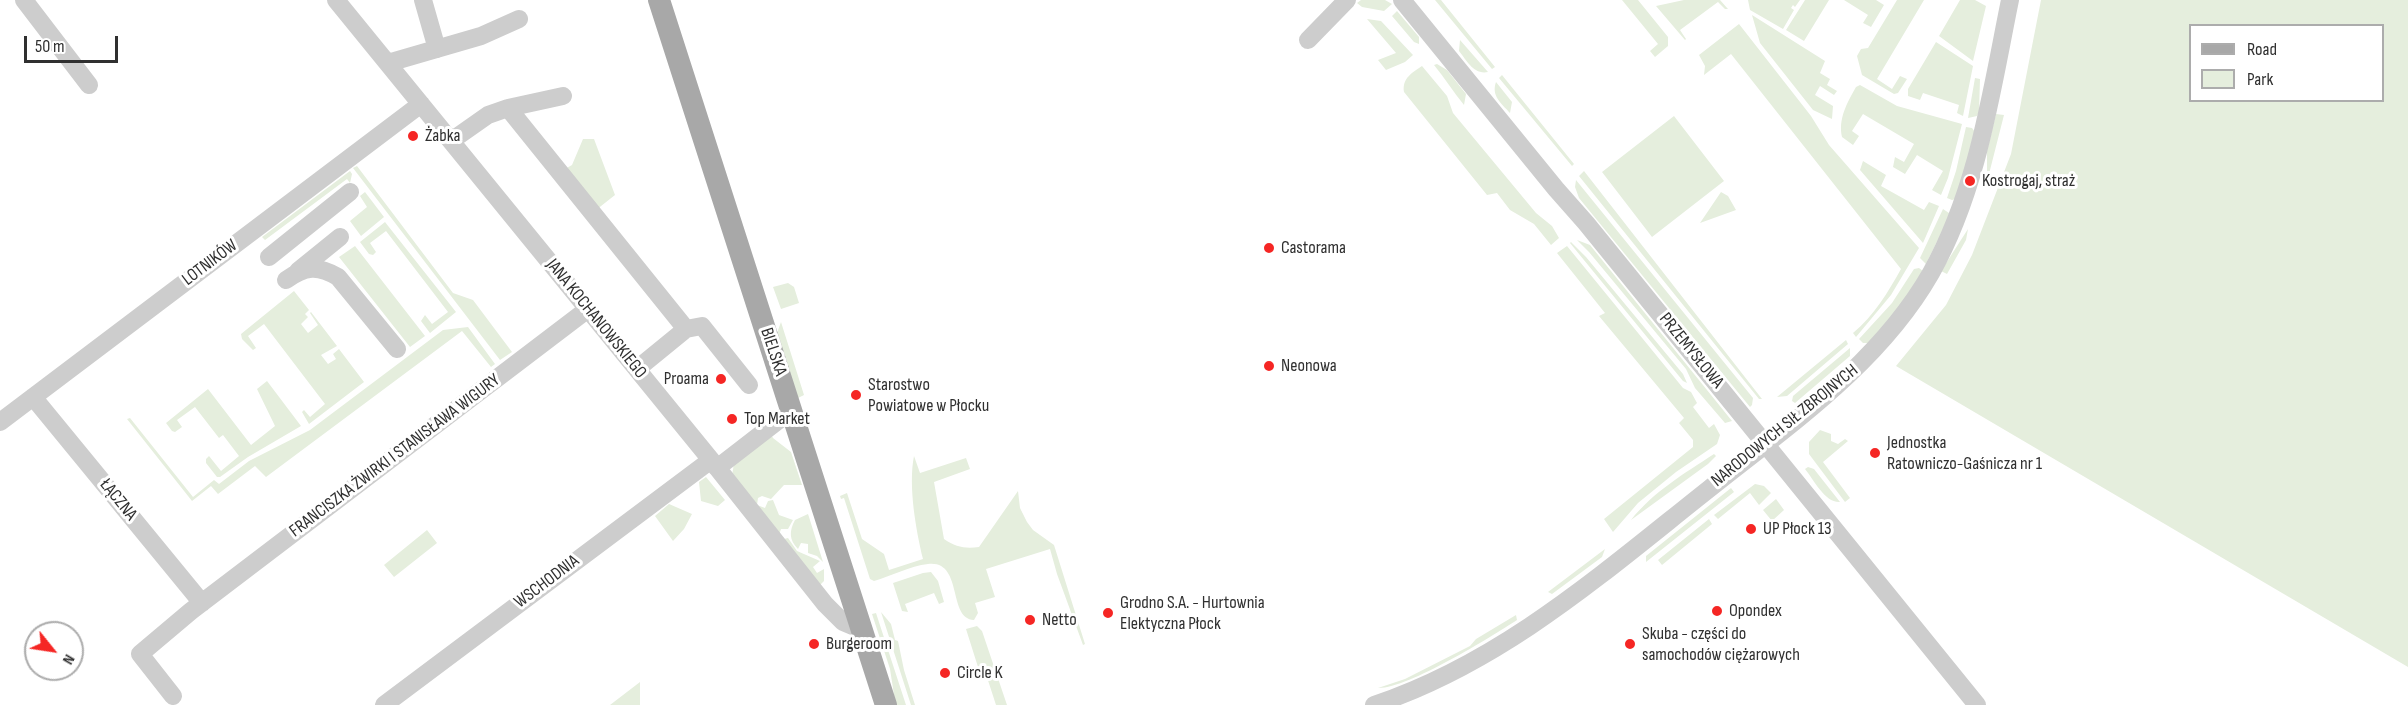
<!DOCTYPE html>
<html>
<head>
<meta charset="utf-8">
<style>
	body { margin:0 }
	#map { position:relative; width:2408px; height:705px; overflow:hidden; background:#fff; font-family:"Sofia Sans Condensed",sans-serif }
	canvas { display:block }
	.legend { position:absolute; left:2189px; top:24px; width:195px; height:78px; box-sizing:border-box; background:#fff; border:2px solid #acacac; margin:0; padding:8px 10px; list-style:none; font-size:18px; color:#303030 }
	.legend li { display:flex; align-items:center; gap:12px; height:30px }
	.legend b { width:30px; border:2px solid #acacac }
	.north { position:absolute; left:24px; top:621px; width:60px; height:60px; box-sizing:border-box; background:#fff; border:2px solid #acacac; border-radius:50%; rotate:120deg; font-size:16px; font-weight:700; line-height:24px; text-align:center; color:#303030 }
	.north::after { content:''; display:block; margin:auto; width:21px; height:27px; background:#f52624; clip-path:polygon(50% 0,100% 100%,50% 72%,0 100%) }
	.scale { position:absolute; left:24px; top:36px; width:94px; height:27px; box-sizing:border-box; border:3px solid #303030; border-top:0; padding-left:8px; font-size:18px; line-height:21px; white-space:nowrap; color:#303030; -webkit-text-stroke:4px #fff; paint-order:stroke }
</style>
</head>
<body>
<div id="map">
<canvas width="2408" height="705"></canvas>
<ul class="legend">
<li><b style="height:8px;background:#a8a8a8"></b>Road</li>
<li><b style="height:16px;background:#e5eedd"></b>Park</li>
</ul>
<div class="north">N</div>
<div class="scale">50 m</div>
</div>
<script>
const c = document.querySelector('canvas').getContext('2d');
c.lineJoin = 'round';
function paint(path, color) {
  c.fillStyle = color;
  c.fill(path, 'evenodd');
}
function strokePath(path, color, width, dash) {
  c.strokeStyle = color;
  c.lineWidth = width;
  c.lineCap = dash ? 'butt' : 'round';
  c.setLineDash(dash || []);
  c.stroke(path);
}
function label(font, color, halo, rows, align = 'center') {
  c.font = font + ' "Sofia Sans Condensed",sans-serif';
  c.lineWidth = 6;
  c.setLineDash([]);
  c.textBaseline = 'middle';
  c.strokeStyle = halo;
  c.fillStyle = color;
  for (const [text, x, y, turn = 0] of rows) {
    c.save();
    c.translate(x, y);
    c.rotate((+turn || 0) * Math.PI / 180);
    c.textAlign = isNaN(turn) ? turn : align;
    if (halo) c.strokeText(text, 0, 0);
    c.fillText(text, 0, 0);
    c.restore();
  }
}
paint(new Path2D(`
	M 1361,0 L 1385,0 L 1392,4 L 1384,11 L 1362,7 L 1357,3 Z
	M 1435,0 L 1441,0 L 1495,67 L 1492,69 Z
	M 1622,0 L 1638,0 L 1668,37 L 1668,46 L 1655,57 L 1650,51 L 1658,44 Z
	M 1684,0 L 1720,0 L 1728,9 L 1725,9 L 1718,2 L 1680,30 L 1686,39 L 1685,40 L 1656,6 Z
	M 1748,0 L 1800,0 L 1795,7 L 1793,5 L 1791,8 L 1794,10 L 1783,29 L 1750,10 Z
	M 1805,0 L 1829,0 L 1804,41 L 1786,30 Z
	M 1844,0 L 1876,0 L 1884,5 L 1871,27 L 1863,23 L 1868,15 Z
	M 1897,0 L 1924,0 L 1877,79 L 1892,89 L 1900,76 L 1907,79 L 1898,93 L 1894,94 L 1862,75 L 1857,56 L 1861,49 L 1868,48 Z
	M 1960,0 L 1975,0 L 1986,6 L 1973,61 L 1939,36 Z
	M 2041,0 L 2408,0 L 2408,667 L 1896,366 L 1946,305 L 1972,255 L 2011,154 ZM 2190,26 L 2382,26 L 2382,100 L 2190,100 Z
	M 1397,11 L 1419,37 L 1419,44 L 1414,42 L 1392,16 Z
	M 1752,15 L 1825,61 L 1820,73 L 1830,79 L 1827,85 L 1837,91 L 1834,95 L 1820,86 L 1815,95 L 1833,106 L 1832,119 L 1813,110 L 1760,43 Z
	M 1367,19 L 1381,21 L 1413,55 L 1405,62 L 1386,70 L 1378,60 L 1396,53 Z
	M 1739,24 L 1811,116 L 1829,145 L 1919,248 L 1891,295 L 1856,337 L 1853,333 C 1874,316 1888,292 1901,269 L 1731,54 L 1704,75 L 1705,66 L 1699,55 Z
	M 1460,40 L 1488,72 C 1474,75 1467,61 1459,51 Z
	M 1936,42 L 1973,66 L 1963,116 L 1957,113 L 1959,105 L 1923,93 L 1920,100 L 1908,96 L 1908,89 Z
	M 1437,64 L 1447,70 L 1466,94 L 1464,105 C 1453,92 1445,78 1434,65 Z
	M 1422,66 L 1447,96 L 1453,113 L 1536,213 L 1552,226 L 1559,238 L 1551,245 L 1534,224 L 1510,210 L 1497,193 L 1487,195 L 1404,92 C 1402,78 1412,73 1422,66 Z
	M 1502,75 L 1574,164 L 1572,166 L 1499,78 Z
	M 1975,78 L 1980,79 L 1979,112 L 1977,116 L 1968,118 Z
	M 1496,82 L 1512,102 L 1510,113 C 1501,103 1491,96 1496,82 Z
	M 1860,85 L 1897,106 L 1962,124 L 1948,178 L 1941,195 L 1932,190 L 1943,171 L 1917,155 L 1905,174 L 1893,167 L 1895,157 L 1904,162 L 1914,144 L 1863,114 L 1852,131 L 1859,136 L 1853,145 L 1842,137 C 1838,119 1847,103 1856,87 Z
	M 1996,114 L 2004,115 L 1989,174 L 1987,174 L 1987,151 Z
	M 1674,116 L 1724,181 L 1652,237 L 1602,172 Z
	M 1966,127 L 1972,128 L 1975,132 L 1956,199 L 1952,200 L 1947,198 L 1956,171 Z
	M 583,139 L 594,139 L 615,195 L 596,210 L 565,169 L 572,165 Z
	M 1863,161 L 1886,175 L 1881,186 L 1924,210 L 1929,202 L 1939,206 L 1923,243 L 1860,170 Z
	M 357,166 L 453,293 L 473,300 L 512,352 L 500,360 L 353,168 Z
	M 350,171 L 352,174 L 350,183 L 347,179 L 265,240 L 262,237 Z
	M 1584,171 L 1762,399 L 1759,399 L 1579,176 Z
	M 1576,180 L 1753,398 L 1752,405 L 1750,407 L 1579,198 L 1575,187 Z
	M 365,192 L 384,217 L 361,236 L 350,221 L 367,207 L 360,196 Z
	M 1721,192 L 1728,196 L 1736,210 L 1700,223 Z
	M 1943,209 L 1949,213 L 1949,217 L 1926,264 L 1920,258 Z
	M 385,222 L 456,312 L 430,333 L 421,321 L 425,315 L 432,324 L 448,312 L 386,231 L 370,243 L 376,252 L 373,255 L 369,254 L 360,242 Z
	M 1968,229 L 1966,240 L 1947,274 L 1941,271 Z
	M 1577,240 L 1590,245 L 1732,421 L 1725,423 L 1695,388 L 1686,369 L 1589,252 Z
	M 1571,242 L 1586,257 L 1683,374 L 1687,383 L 1683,381 L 1570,243 Z
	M 355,246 L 425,336 L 410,347 L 339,257 Z
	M 1567,246 L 1683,388 L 1691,392 L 1697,403 L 1693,407 L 1709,428 L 1714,424 L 1720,435 L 1717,444 L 1676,472 L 1638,503 L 1613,532 L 1604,519 L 1693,447 L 1693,440 L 1679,423 L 1684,418 L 1599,316 L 1605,313 L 1557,253 Z
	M 1919,268 L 1923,271 L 1905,301 L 1869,343 L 1863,343 L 1859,339 L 1892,303 L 1914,269 Z
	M 788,283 L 794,287 L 799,303 L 781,309 L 773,287 Z
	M 294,291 L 309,310 L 305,314 L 308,317 L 301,324 L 308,333 L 318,325 L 310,313 L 311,312 L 337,346 L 321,355 L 328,364 L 336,359 L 333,354 L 339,349 L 364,382 L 309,424 L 302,412 L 304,410 L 310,417 L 325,404 L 264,324 L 248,336 L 256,348 L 253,350 L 242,339 L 241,334 Z
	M 781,322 L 804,395 L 798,398 L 777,333 Z
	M 468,327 L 495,364 L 491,367 L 462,331 L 266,477 L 255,466 L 218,494 L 211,486 L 192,501 L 127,419 L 130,418 L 193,497 L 214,480 L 219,484 L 249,461 L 310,430 L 443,330 Z
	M 1846,340 L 1848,344 L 1787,396 L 1777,397 Z
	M 1850,348 L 1850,356 L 1795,403 L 1792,401 L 1793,396 Z
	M 267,381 L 301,426 L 248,457 L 220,477 L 217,477 L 206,463 L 206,459 L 209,456 L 221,471 L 239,456 L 223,435 L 219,438 L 195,407 L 177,420 L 182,427 L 175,432 L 172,431 L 166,423 L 208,389 L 251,445 L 275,426 L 257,389 Z
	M 1820,430 L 1831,434 L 1831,441 L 1838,444 L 1845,439 L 1848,441 L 1823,462 L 1850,498 L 1845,502 L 1809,454 L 1809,442 Z
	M 771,434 L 773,438 L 791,452 L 802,485 L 784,485 L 771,499 L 762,496 L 758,498 L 757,505 L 765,508 L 768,501 L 773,500 L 779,515 L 793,520 L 788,529 L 781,529 L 779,535 L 784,539 L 788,538 L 797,551 L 820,561 L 813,567 L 817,573 L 824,569 L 824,581 L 819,586 L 732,476 L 734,463 Z
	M 1714,454 L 1716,456 L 1708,464 L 1631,520 C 1653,492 1685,473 1714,454 Z
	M 914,456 L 920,473 L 966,458 L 970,469 L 934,482 L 944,539 C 956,547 965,549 979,547 L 1018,491 L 1020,508 L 1027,522 L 1033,530 L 1054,545 L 1085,644 L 1083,645 L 1057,574 L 1050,549 L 986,569 L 995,597 L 975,603 L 978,613 L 974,620 C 947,619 964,560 928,564 C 910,566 891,576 874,581 L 870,579 L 844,498 L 841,499 L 840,496 L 847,493 L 862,539 L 884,554 L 889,570 L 923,559 C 916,530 908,486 914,456 Z
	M 1808,467 L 1814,469 L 1840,502 C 1825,503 1814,480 1805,469 Z
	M 706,477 L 725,500 L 718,506 L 701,501 L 699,482 Z
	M 1755,484 L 1764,486 L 1771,493 L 1759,505 L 1750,493 L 1718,519 L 1714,515 Z
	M 1731,488 L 1734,492 L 1646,562 L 1646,556 Z
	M 1776,499 L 1784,510 L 1772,521 L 1763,510 Z
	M 669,504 L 692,514 L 684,529 L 673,541 L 655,516 Z
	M 808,514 L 809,517 L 823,562 L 817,556 L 808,553 L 808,544 L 801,543 L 798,549 C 789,540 789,531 795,520 Z
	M 1709,519 L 1712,524 L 1662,565 L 1658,560 Z
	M 427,530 L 437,543 L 394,577 L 384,565 Z
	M 1605,549 L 1602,557 L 1552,594 L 1548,592 Z
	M 931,572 L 938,581 L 944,602 L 939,604 L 934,593 L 905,604 L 908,612 L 902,611 L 893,583 L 923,573 Z
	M 881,612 L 891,624 L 895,640 L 898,641 L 904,670 L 915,705 L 911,705 Z
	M 876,613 L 906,705 L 896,705 L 895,701 L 890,669 L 872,614 Z
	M 1516,615 L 1517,620 C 1491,637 1407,689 1378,688 L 1405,679 L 1470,646 L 1476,639 Z
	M 977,626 L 982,631 L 1007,705 L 996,705 L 983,665 L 978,667 L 966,629 Z
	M 640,682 L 640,705 L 610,705 Z`), '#e5eedd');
strokePath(new Path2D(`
	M 24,0 L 89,85
	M 336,0 L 711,460 L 825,604 L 843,622 L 862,630
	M 423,0 L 437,49
	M 1402,0 L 1556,189 L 1586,223 L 1977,705
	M 1308,40 L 1347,0
	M 388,63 L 481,36 L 519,19
	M 508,108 L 686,329
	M 451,141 L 488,115 L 508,108 L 563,96
	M 269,257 L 350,192
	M 298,271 L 340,237
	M 286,280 C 305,266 318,265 338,277 L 397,349
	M 637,369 L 686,329 L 702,326 L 749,385
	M 33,397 L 202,603
	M 0,422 L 421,104
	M 717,468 L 792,410
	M 173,696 L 140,654 L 191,611 L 588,309
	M 384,705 L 711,460
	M 1374,705 C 1503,662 1604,572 1709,489 C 1789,425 1879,364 1931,273 C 1978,189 1991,93 2010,0`), '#cdcdcd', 18);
strokePath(new Path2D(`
	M 659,0 L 886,705`), '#a8a8a8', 22);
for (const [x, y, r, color] of [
	[413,136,6,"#f52624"],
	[1970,181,6,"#f52624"],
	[1269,248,6,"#f52624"],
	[1269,366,6,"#f52624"],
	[721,379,6,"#f52624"],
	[856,395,6,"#f52624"],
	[732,419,6,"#f52624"],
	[1875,453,6,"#f52624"],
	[1751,529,6,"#f52624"],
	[1717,611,6,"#f52624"],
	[1108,613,6,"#f52624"],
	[1030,620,6,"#f52624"],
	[814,644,6,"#f52624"],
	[1630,644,6,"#f52624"],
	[945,673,6,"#f52624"]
]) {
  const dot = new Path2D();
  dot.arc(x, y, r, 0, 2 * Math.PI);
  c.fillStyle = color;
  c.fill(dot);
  strokePath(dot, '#fff', 2);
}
label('18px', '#303030', '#fff', [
	["Żabka",425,136],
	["Kostrogaj, straż",1982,181],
	["Castorama",1281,248],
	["Neonowa",1281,366],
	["Proama",709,379,"right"],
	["Starostwo",868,385],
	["Powiatowe w Płocku",868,406],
	["Top Market",744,419],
	["Jednostka",1887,443],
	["Ratowniczo-Gaśnicza nr 1",1887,464],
	["UP Płock 13",1763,529],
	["Grodno S.A. - Hurtownia",1120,603],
	["Elektyczna Płock",1120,624],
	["Opondex",1729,611],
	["Netto",1042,620],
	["Skuba - części do",1642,634],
	["samochodów ciężarowych",1642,655],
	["Burgeroom",826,644],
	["Circle K",957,673]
], 'left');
label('18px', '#303030', '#fff', [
	["LOTNIKÓW",210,263,-37],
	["JANA KOCHANOWSKIEGO",596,319,51],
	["PRZEMYSŁOWA",1691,351,51],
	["BIELSKA",773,352,72],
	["NARODOWYCH SIŁ ZBROJNYCH",1785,426,-39],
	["FRANCISZKA ŻWIRKI I STANISŁAWA WIGURY",395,456,-37],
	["ŁĄCZNA",118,500,51],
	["WSCHODNIA",547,582,-37]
]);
</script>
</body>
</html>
